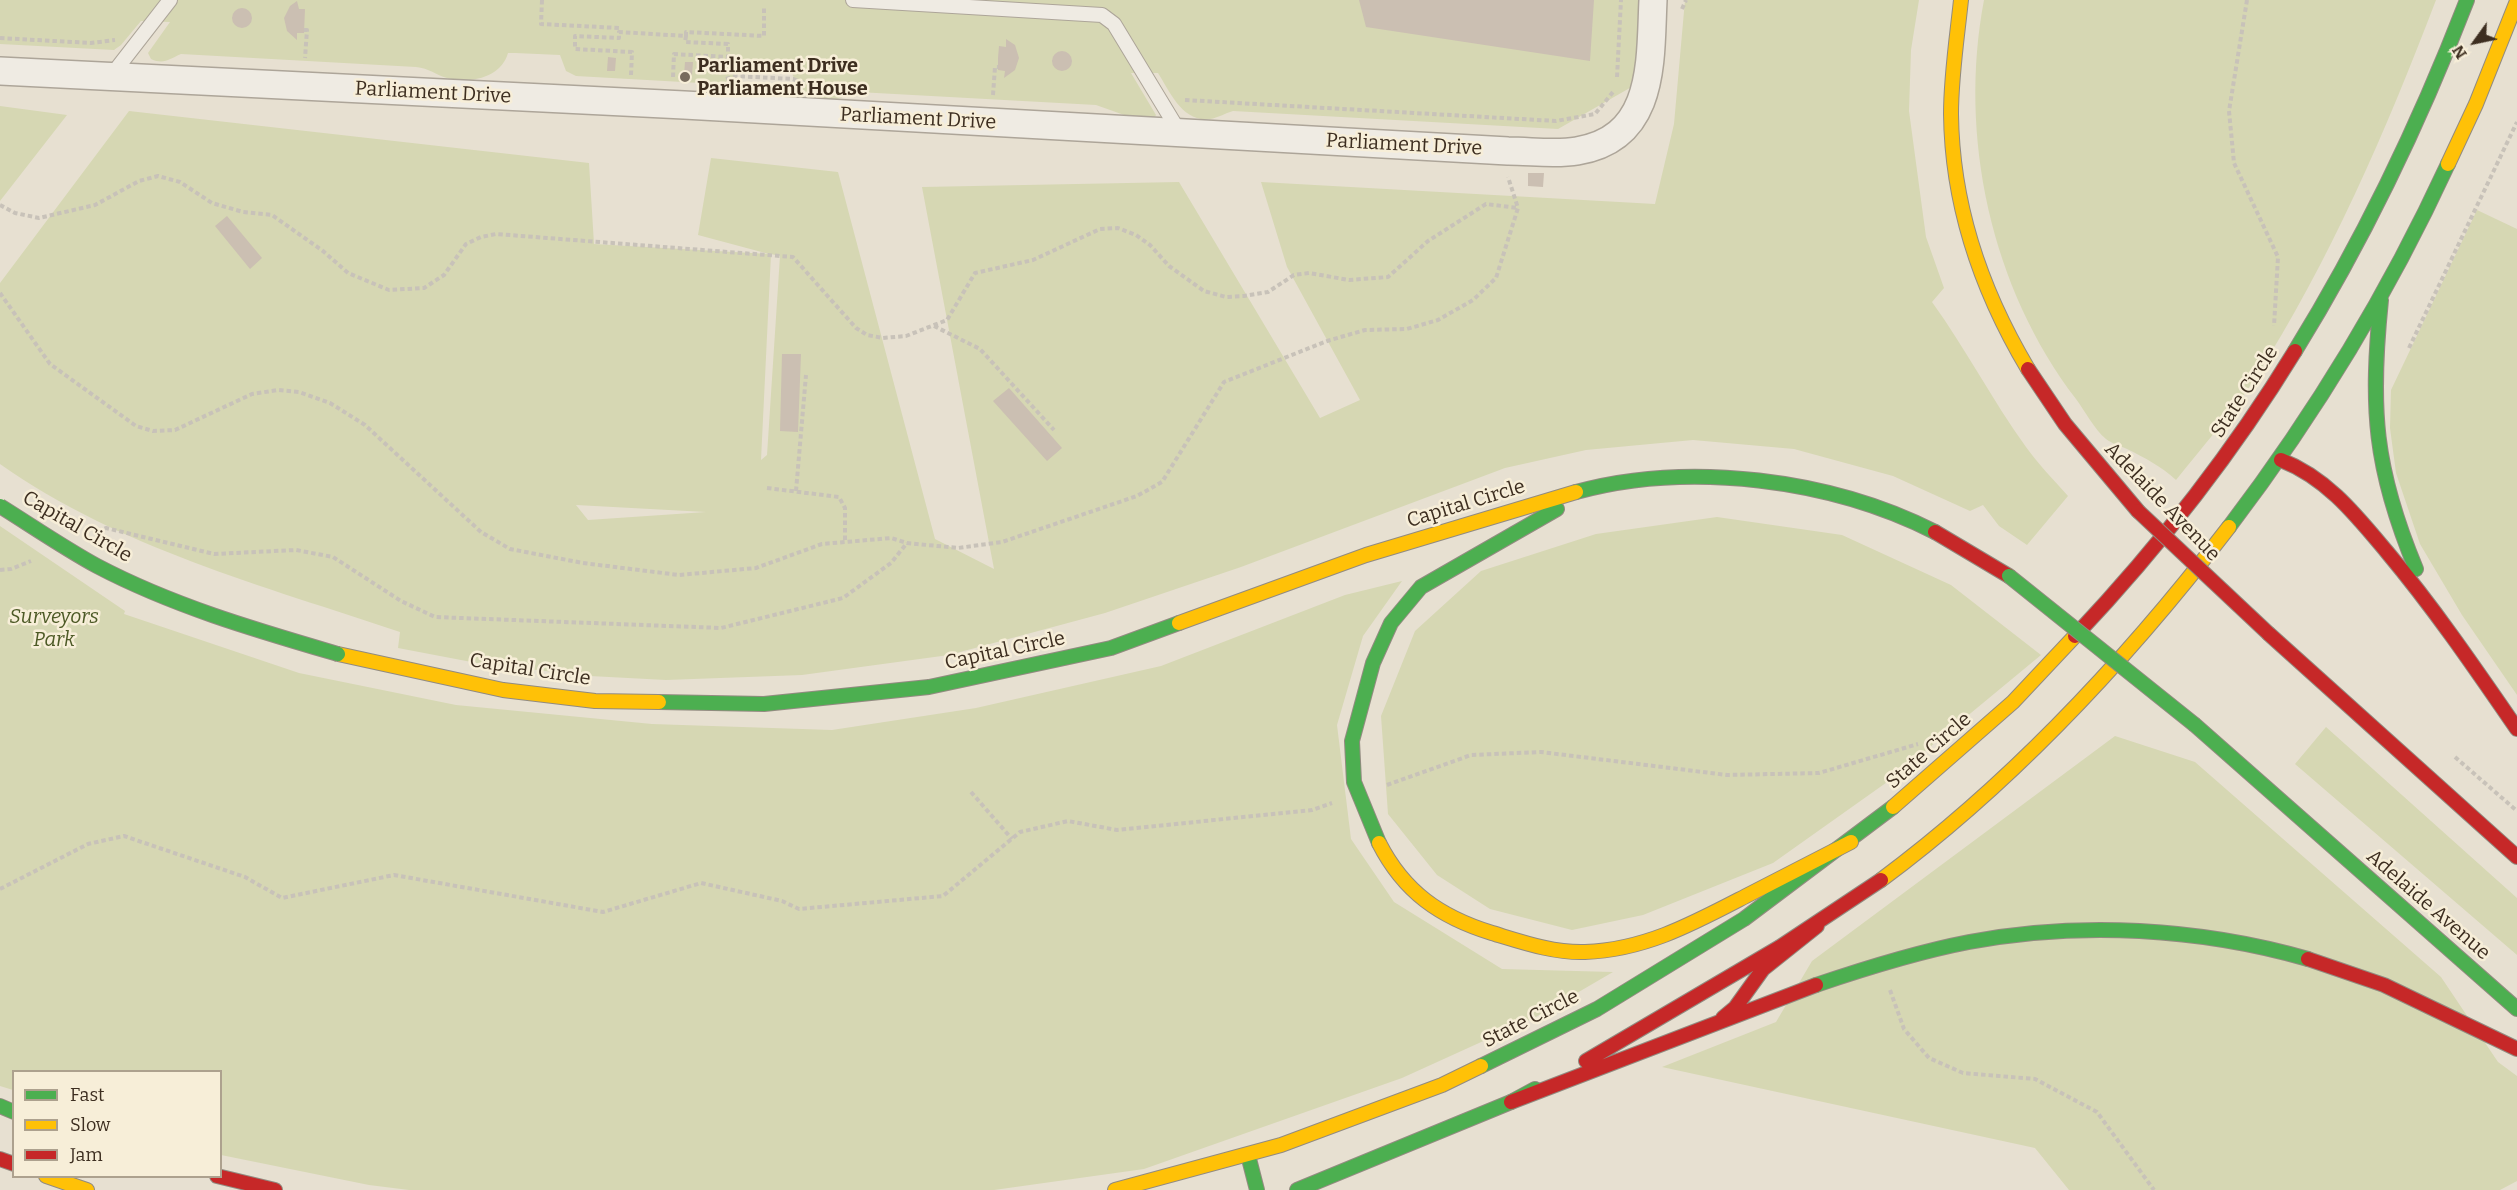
<!DOCTYPE html>
<html>
<head>
<meta charset="utf-8">
<style>
	body { margin:0 }
	#map { position:relative; width:2517px; height:1190px; overflow:hidden; background:#e7e0d1; font-family:Bitter,serif }
	canvas { display:block }
	.legend { position:absolute; left:12px; top:1070px; width:210px; height:108px; box-sizing:border-box; background:#f7eed8; border:2px solid #ada18e; margin:0; padding:8px 10px; list-style:none; font-size:18px; color:#3d2e20 }
	.legend li { display:flex; align-items:center; gap:12px; height:30px }
	.legend b { width:30px; border:2px solid #ada18e }
	.north { position:absolute; left:2445px; top:12px; width:60px; height:60px; -webkit-text-stroke:4px #f7eed8; paint-order:stroke; rotate:237deg; font-size:16px; font-weight:700; line-height:24px; text-align:center; color:#3d2e20 }
	.north::after { content:''; display:block; margin:auto; width:21px; height:27px; background:#3d2e20; clip-path:polygon(50% 0,100% 100%,50% 72%,0 100%) }
</style>
</head>
<body>
<div id="map">
<canvas width="2517" height="1190"></canvas>
<ul class="legend">
<li><b style="height:8px;background:#4caf50"></b>Fast</li>
<li><b style="height:8px;background:#ffc107"></b>Slow</li>
<li><b style="height:8px;background:#c62828"></b>Jam</li>
</ul>
<div class="north">N</div>
</div>
<script>
const c = document.querySelector('canvas').getContext('2d');
c.lineJoin = 'round';
function paint(path, color) {
  c.fillStyle = color;
  c.fill(path, 'evenodd');
}
function strokePath(path, color, width, dash) {
  c.strokeStyle = color;
  c.lineWidth = width;
  c.lineCap = dash ? 'butt' : 'round';
  c.setLineDash(dash || []);
  c.stroke(path);
}
function label(font, color, halo, rows, align = 'center') {
  c.font = font + ' Bitter,serif';
  c.lineWidth = 5;
  c.setLineDash([]);
  c.textBaseline = 'middle';
  c.strokeStyle = halo;
  c.fillStyle = color;
  for (const [text, x, y, turn = 0] of rows) {
    c.save();
    c.translate(x, y);
    c.rotate((+turn || 0) * Math.PI / 180);
    c.textAlign = isNaN(turn) ? turn : align;
    if (halo) c.strokeText(text, 0, 0);
    c.fillText(text, 0, 0);
    c.restore();
  }
}
paint(new Path2D(`
	M 0,0 L 1652,0 L 1649,77 L 1558,129 L 1233,111 C 1225,113 1218,118 1210,119 C 1183,123 1170,92 1158,73 L 1131,73 L 1156,115 L 1154,118 L 1127,116 L 1096,105 L 858,92 C 850,93 844,97 836,99 C 816,104 793,87 791,68 L 739,65 L 732,80 L 718,84 L 576,76 L 566,71 L 560,55 L 515,53 L 508,53 C 501,78 470,84 447,78 C 436,75 429,68 416,67 L 181,54 C 169,59 164,65 151,59 L 148,53 L 170,22 L 141,21 L 121,45 L 114,50 L 0,44 Z
	M 1685,0 L 1919,0 L 1911,50 L 1909,111 L 1926,237 L 1944,288 L 1932,302 C 1966,349 1992,400 2026,447 C 2038,464 2054,480 2068,496 L 2027,545 L 1999,526 L 1983,505 L 1970,511 L 1893,476 L 1794,449 L 1693,440 L 1586,450 L 1505,468 L 1241,567 L 1105,613 L 949,655 L 802,675 L 666,680 L 590,676 L 482,664 L 398,648 L 400,632 C 264,586 119,548 0,464 L 0,283 L 129,111 L 589,163 L 594,244 L 769,254 L 698,235 L 711,158 L 838,172 L 935,539 L 994,569 L 922,187 L 1179,182 L 1320,418 L 1360,400 L 1287,267 L 1261,182 L 1655,204 L 1674,124 ZM 771,254 L 780,256 L 767,455 L 761,460 ZM 576,505 L 706,512 L 588,520 Z
	M 1984,0 L 2436,0 C 2386,131 2330,261 2254,380 C 2231,415 2202,447 2176,480 C 2161,466 2145,458 2127,449 C 2120,446 2111,443 2106,439 C 2094,429 2085,411 2076,399 C 1991,288 1958,136 1984,0 Z
	M 0,106 L 67,115 L 0,201 Z
	M 2477,210 L 2517,229 L 2517,695 L 2462,615 L 2420,544 L 2396,473 L 2390,428 L 2391,390 Z
	M 1717,517 L 1842,535 L 1951,585 L 2041,655 L 1890,780 L 1773,863 L 1643,915 L 1572,930 L 1490,909 L 1437,875 L 1388,814 L 1381,716 L 1415,631 L 1481,571 L 1596,534 Z
	M 0,526 L 125,611 L 124,614 L 299,673 L 456,705 L 652,724 L 832,730 L 976,708 L 1161,666 L 1345,595 L 1402,581 L 1363,636 L 1337,725 L 1351,839 L 1394,902 L 1502,969 L 1613,972 L 1534,1018 L 1402,1078 L 1144,1169 L 994,1190 L 409,1190 L 369,1185 L 221,1155 L 220,1072 L 14,1072 L 13,1090 L 0,1086 Z
	M 2326,727 L 2517,898 L 2517,955 L 2295,764 Z
	M 2115,736 L 2195,762 L 2441,977 L 2498,1062 L 2517,1076 L 2517,1181 L 2500,1190 L 2069,1190 L 2035,1148 L 1662,1067 L 1776,1022 L 1812,961 Z`), '#d6d7b3');
paint(new Path2D(`
	M 1359,0 L 1594,0 L 1590,61 L 1366,27 Z
	M 297,1 L 299,9 L 305,9 L 304,33 L 297,33 L 297,40 L 287,31 L 284,18 L 290,6 Z
	M232 18a10 10 0 1 1 20 0a10 10 0 1 1-20 0Z
	M 1006,39 L 1015,45 L 1019,58 L 1015,70 L 1004,78 L 1005,71 L 998,70 L 998,58 L 999,46 L 1006,47 Z
	M1052 61a10 10 0 1 1 20 0a10 10 0 1 1-20 0Z
	M 608,57 L 616,58 L 615,71 L 607,71 Z
	M 685,62 L 693,62 L 692,75 L 684,75 Z
	M 1528,173 L 1544,173 L 1543,187 L 1528,186 Z
	M 227,216 L 262,258 L 250,269 L 215,226 Z
	M 782,354 L 801,354 L 798,432 L 780,431 Z
	M 1009,388 L 1062,448 L 1047,461 L 993,401 Z`), '#cbbfb2');
const lane = new Path2D(`
	M 853,0 L 1102,15 L 1114,24 L 1180,133
	M 111,76 L 170,0`);
const street = new Path2D(`
	M 0,71 L 684,105 L 1508,151 C 1531,151 1555,155 1577,151 C 1656,138 1650,61 1653,0`);
const fast = new Path2D(`
	M 2381,300 C 2370,408 2374,468 2416,569
	M 2295,351 C 2364,239 2420,122 2467,0
	M 1576,492 C 1689,461 1831,479 1935,532
	M 2229,527 C 2315,414 2389,292 2448,164
	M 659,702 L 764,704 L 929,687 L 1111,648 L 1179,623
	M 2195,725 L 2517,1009
	M 1379,843 L 1354,782 L 1352,741 L 1373,663 L 1391,623 L 1421,587 L 1557,509
	M 1816,985 C 1866,968 1917,952 1969,942 C 2080,921 2200,928 2308,959
	M 1481,1066 L 1597,1009 L 1744,919 L 1893,807
	M 0,1106 L 14,1112
	M 1248,1155 L 1257,1190
	M 1297,1190 L 1511,1102 L 1535,1089`);
const slow = new Path2D(`
	M 1961,0 C 1957,38 1951,76 1951,114 C 1952,207 1981,290 2028,369
	M 2448,164 L 2476,104 L 2517,1
	M 1179,623 L 1366,555 L 1576,492
	M 338,654 L 503,690 L 595,701 L 659,702
	M 1893,807 L 2013,702 L 2075,636
	M 1379,843 C 1404,892 1440,917 1492,933 C 1522,942 1553,953 1585,952 C 1645,950 1694,923 1746,896 C 1781,878 1816,860 1851,842
	M 1881,880 C 2013,782 2129,657 2229,527
	M 46,1176 L 87,1190
	M 1115,1190 L 1281,1145 L 1442,1085 L 1481,1066`);
const jam = new Path2D(`
	M 2028,369 L 2065,424 L 2138,511
	M 2281,460 C 2327,478 2356,515 2387,552 C 2434,608 2475,668 2517,729
	M 1935,532 L 2009,576
	M 2269,634 L 2517,857
	M 2075,636 C 2158,548 2232,454 2295,351
	M 2308,959 L 2384,985 L 2517,1049
	M 1723,1018 L 1735,1008 L 1763,969 L 1817,926
	M 1586,1061 L 1780,947 L 1881,880
	M 1511,1102 L 1816,985
	M 0,1159 L 14,1164
	M 217,1176 L 275,1190`);
strokePath(lane, '#ada599', 16);
strokePath(street, '#ada599', 30);
strokePath(fast, '#928b80', 16);
strokePath(slow, '#928b80', 16);
strokePath(jam, '#928b80', 16);
strokePath(new Path2D(`
	M 542,0 L 541,24 L 619,28 L 619,32
	M 2247,0 L 2229,111 L 2234,163 L 2278,257 L 2274,326
	M 1682,9 L 1686,0
	M 304,30 L 307,30 L 305,58
	M 686,36 L 686,32 L 764,36 L 764,8
	M 0,38 L 91,43 L 115,40
	M 631,75 L 632,52 L 575,49 L 575,36 L 619,38 L 619,32 L 686,36 L 685,42 L 728,44 L 728,57 L 674,54 L 673,77
	M 1617,77 L 1621,0
	M 726,79 L 735,76 L 793,79 L 804,83
	M 993,95 L 995,67 L 998,67
	M 1185,100 L 1556,121 L 1595,114 L 1613,92
	M 0,205 L 15,213 L 39,218 L 95,205 L 139,181 L 158,176 L 180,182 L 212,203 L 243,212 L 272,215 L 323,251 L 348,273 L 389,290 L 424,288 L 444,275 L 466,244 L 481,237 L 496,234 L 793,257 L 856,328 L 867,335 L 883,338 L 906,336 L 947,320 L 975,273 L 1033,260 L 1100,229 L 1118,228 L 1136,235 L 1150,245 L 1169,266 L 1204,291 L 1226,297 L 1244,296 L 1268,292 L 1294,275 L 1309,273 L 1349,280 L 1388,277 L 1428,241 L 1486,204 L 1518,208
	M 0,293 L 50,364 L 136,426 L 153,431 L 175,430 L 252,394 L 278,390 L 299,392 L 330,403 L 365,425 L 481,532 L 510,549 L 583,563 L 679,575 L 756,568 L 822,544 L 891,538 L 907,543 L 958,548 L 1002,542 L 1137,496 L 1162,482 L 1224,382 L 1327,341 L 1365,330 L 1407,329 L 1438,320 L 1473,300 L 1496,278 L 1518,208 L 1508,177
	M 934,326 L 980,349 L 1054,430
	M 2409,348 L 2517,122
	M 767,488 L 839,497 L 845,508 L 845,542
	M 796,491 L 806,375
	M 98,532 L 106,528 L 214,554 L 296,550 L 333,557 L 401,601 L 435,617 L 721,628 L 843,598 L 891,563 L 907,543
	M 0,570 L 11,569 L 31,561
	M 2455,757 L 2517,811
	M 1387,785 L 1471,755 L 1541,752 L 1727,775 L 1819,773 L 1918,744
	M 971,792 L 1012,839
	M 0,889 L 88,844 L 124,836 L 245,877 L 282,898 L 394,875 L 603,912 L 701,883 L 782,901 L 799,909 L 943,896 L 1020,832 L 1068,821 L 1117,830 L 1312,810 L 1332,803
	M 1890,990 L 1904,1029 L 1929,1058 L 1963,1073 L 2035,1079 L 2097,1112 L 2154,1190`), '#c8c2b9', 4, [4.5, 3]);
strokePath(lane, '#efebe3', 14);
strokePath(street, '#efebe3', 27);
strokePath(fast, '#4caf50', 14);
strokePath(slow, '#ffc107', 14);
strokePath(jam, '#c62828', 14);
const fastBridge = new Path2D(`
	M 0,506 C 32,526 64,548 97,566 C 173,606 256,630 338,654
	M 2009,576 L 2195,725`);
const jamBridge = new Path2D(`
	M 2138,511 L 2269,634`);
strokePath(fastBridge, '#928b80', 16, []);
strokePath(jamBridge, '#928b80', 16, []);
strokePath(fastBridge, '#4caf50', 14);
strokePath(jamBridge, '#c62828', 14);
for (const [x, y, r, color] of [
	[685,77,6,"#786c5e"]
]) {
  const dot = new Path2D();
  dot.arc(x, y, r, 0, 2 * Math.PI);
  c.fillStyle = color;
  c.fill(dot);
  strokePath(dot, '#f7eed8', 2);
}
label('bold 20px', '#3d2e20', '#f7eed8', [
	["Parliament Drive",697,66],
	["Parliament House",697,89]
], 'left');
label('20px', '#3d2e20', '#f7eed8', [
	["Parliament Drive",433,93,3],
	["Parliament Drive",918,119,3],
	["Parliament Drive",1404,145,3],
	["State Circle",2245,392,-57],
	["Adelaide Avenue",2162,502,46],
	["Capital Circle",1466,504,-17],
	["Capital Circle",77,527,30],
	["Capital Circle",1005,651,-12],
	["Capital Circle",530,670,9],
	["State Circle",1929,751,-41],
	["Adelaide Avenue",2428,905,41],
	["State Circle",1531,1019,-27]
]);
label('italic 20px', '#4d5a26', '#f7eed8', [
	["Surveyors",54,617],
	["Park",54,640]
]);
</script>
</body>
</html>
